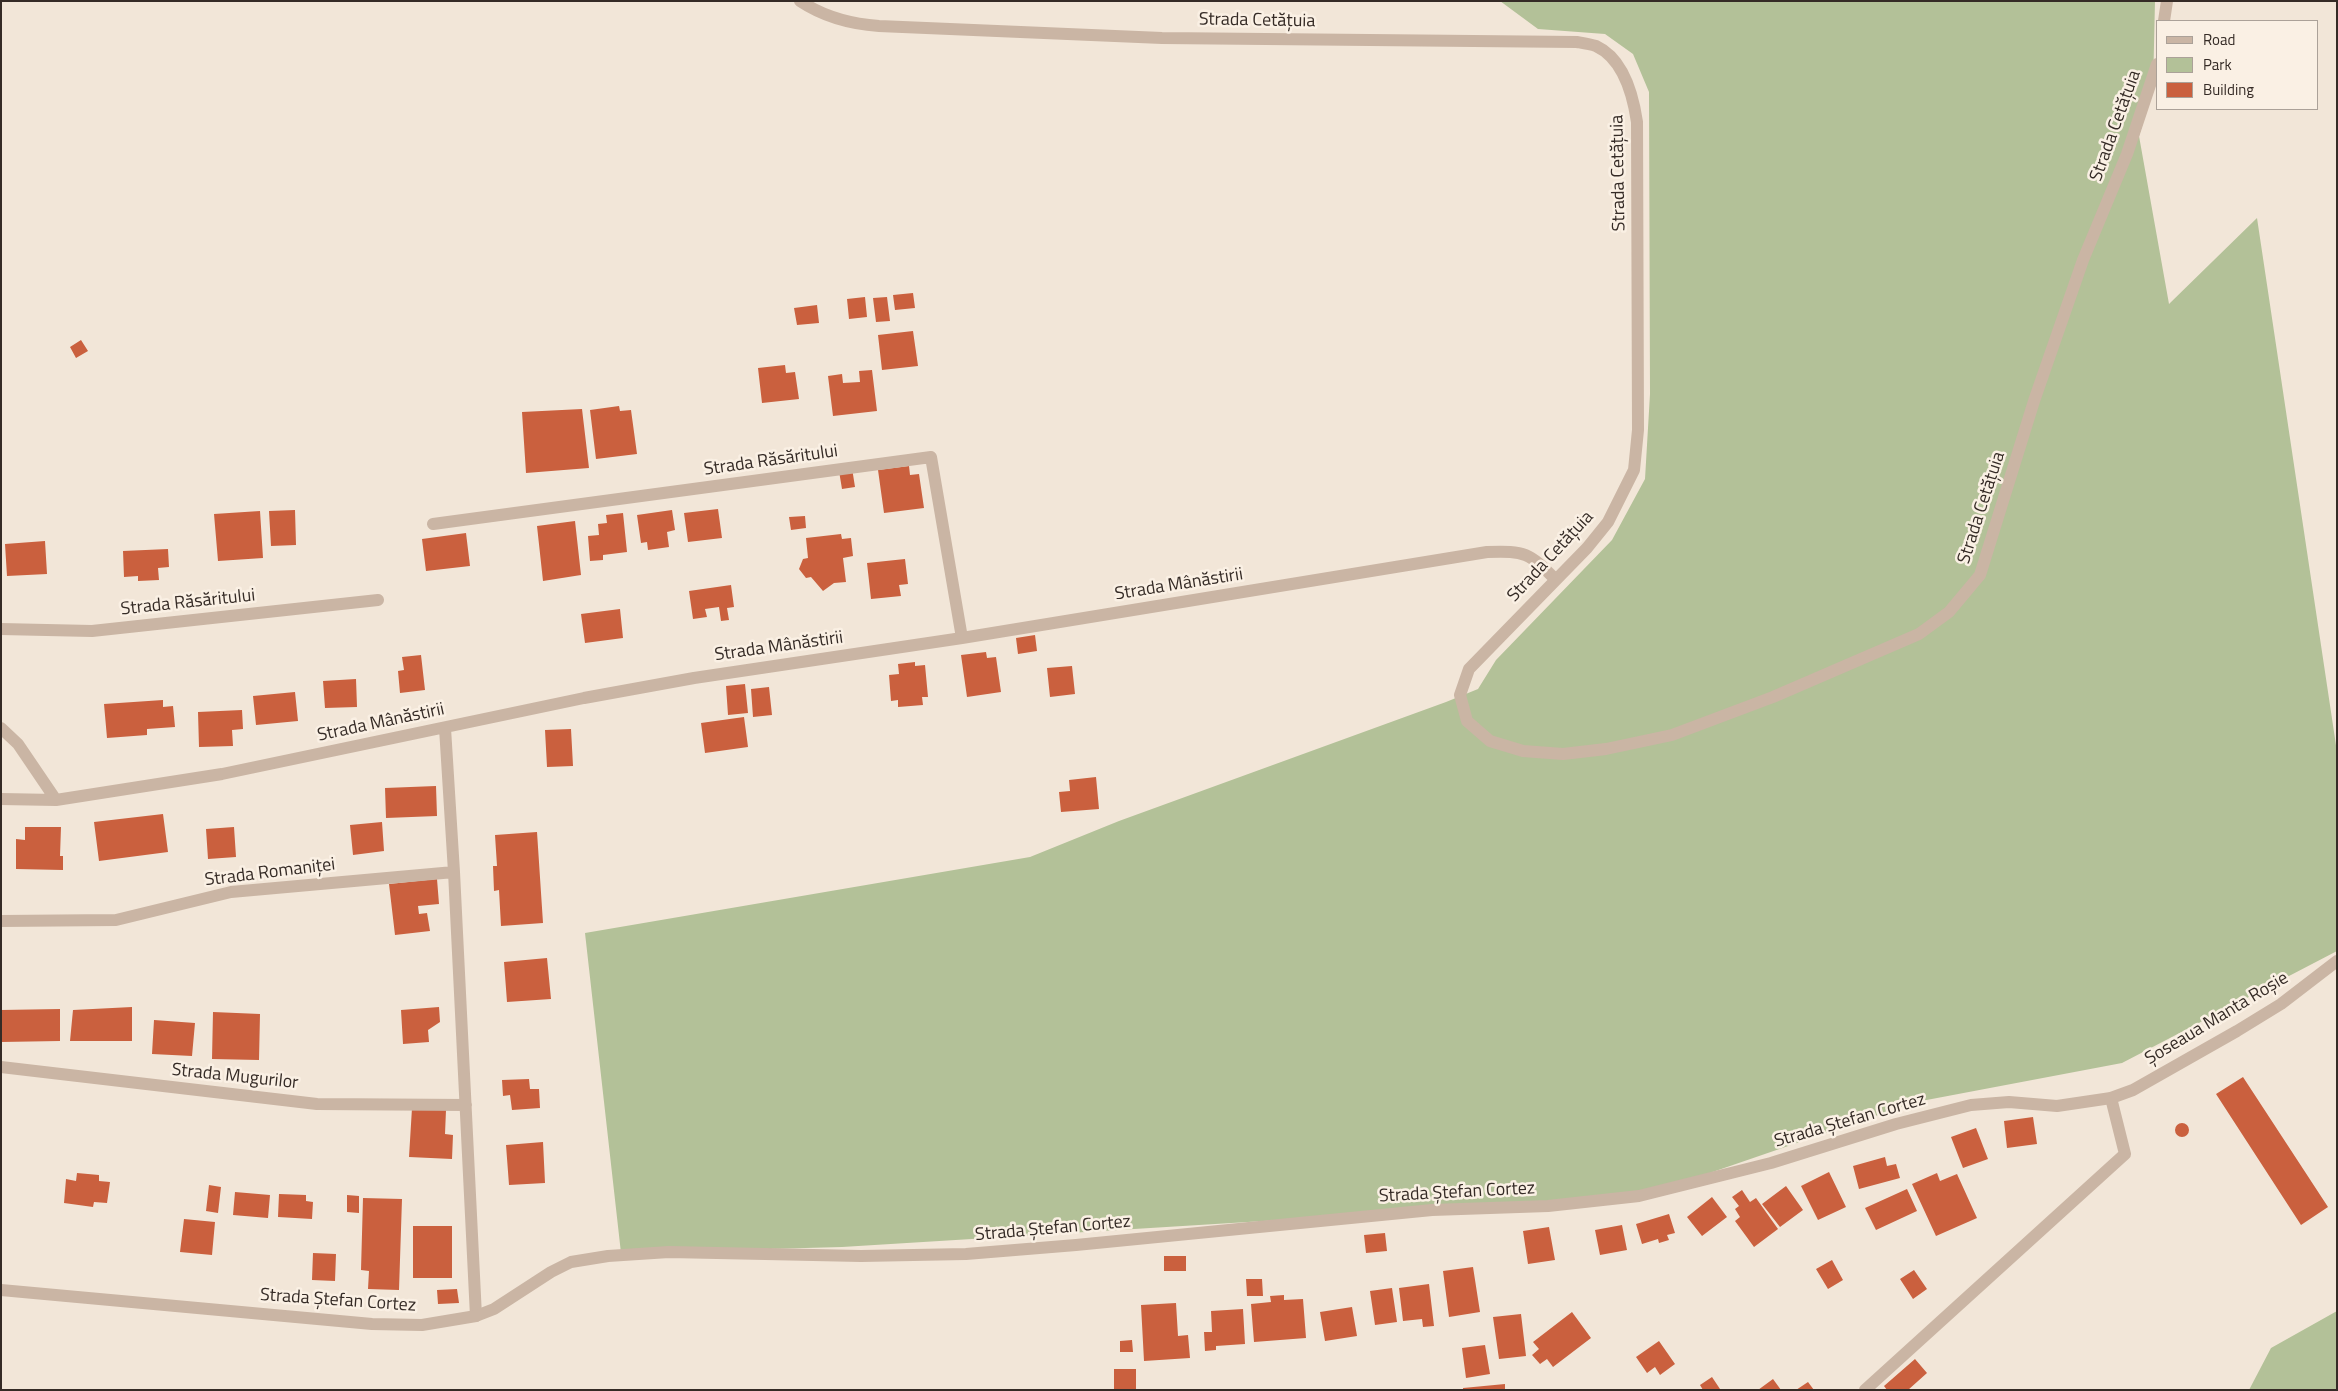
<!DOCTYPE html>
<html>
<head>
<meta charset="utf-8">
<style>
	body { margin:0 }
	#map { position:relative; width:2338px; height:1391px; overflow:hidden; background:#f2e6d8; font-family:"Titillium Web",sans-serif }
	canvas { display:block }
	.frame { position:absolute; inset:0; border:2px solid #352b26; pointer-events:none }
	.legend { position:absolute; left:2156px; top:20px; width:162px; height:90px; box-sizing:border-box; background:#faf0e4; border:1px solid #aba198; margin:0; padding:6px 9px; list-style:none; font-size:15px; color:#352b26 }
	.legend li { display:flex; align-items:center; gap:10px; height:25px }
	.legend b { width:25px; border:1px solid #aba198 }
</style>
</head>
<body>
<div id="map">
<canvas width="2338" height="1391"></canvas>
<div class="frame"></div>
<ul class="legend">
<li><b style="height:6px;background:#cab5a4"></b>Road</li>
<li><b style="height:14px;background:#b3c198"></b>Park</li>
<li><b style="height:14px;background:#ca603e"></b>Building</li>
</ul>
</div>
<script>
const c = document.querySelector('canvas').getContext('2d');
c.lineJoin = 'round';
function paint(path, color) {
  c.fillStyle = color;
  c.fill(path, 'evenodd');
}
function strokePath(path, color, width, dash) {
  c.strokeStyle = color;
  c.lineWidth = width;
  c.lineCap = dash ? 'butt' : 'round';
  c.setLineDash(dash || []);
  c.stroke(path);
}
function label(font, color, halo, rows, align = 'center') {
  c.font = font + ' "Titillium Web",sans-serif';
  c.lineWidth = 5;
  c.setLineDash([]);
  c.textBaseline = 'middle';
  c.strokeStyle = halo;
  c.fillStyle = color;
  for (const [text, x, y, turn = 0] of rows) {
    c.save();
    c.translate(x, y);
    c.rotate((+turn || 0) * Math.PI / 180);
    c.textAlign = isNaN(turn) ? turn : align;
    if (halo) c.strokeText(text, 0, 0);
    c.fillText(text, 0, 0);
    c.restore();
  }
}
paint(new Path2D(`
	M 1500,1 L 2155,1 L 2153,89 L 2139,136 L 2169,304 L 2257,218 L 2337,752 L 2337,951 L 2122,1063 L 1916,1102 L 1637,1198 L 842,1247 L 621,1253 L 585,933 L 1030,857 L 1119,821 L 1446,702 L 1478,689 L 1496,660 L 1612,540 L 1645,479 L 1650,394 L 1649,92 L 1633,54 L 1605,34 L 1538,29 Z
	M 2337,1311 L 2337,1390 L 2249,1390 L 2271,1348 Z`), '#b3c198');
paint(new Path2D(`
	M 913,293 L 915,308 L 895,310 L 893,295 Z
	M 865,297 L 867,317 L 849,319 L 847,299 Z
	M 887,297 L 890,321 L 876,322 L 873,298 Z
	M 817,305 L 819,323 L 797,325 L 794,308 Z
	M 913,331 L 918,366 L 882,370 L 878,335 Z
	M 81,340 L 88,351 L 76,358 L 70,347 Z
	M 785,365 L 786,373 L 795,372 L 799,399 L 762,403 L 758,368 Z
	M 872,370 L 877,411 L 833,416 L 828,376 L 842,374 L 843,383 L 860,382 L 859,371 Z
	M 619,406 L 620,411 L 631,410 L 637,454 L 596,459 L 590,410 Z
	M 582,409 L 589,468 L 526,473 L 522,412 Z
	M 909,466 L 910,475 L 919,474 L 924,508 L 884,513 L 878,470 Z
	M 852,468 L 855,487 L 842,489 L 839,471 Z
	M 718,509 L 722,538 L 688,542 L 684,513 Z
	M 295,510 L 296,545 L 271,546 L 269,511 Z
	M 672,510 L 675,530 L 667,532 L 669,547 L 648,550 L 647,542 L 641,543 L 637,515 Z
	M 260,511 L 263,558 L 218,561 L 214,514 Z
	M 623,513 L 627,552 L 603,555 L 603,560 L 590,561 L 588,536 L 599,535 L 598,524 L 607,523 L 606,515 Z
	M 805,516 L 806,528 L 791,530 L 789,517 Z
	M 575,521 L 581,575 L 543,581 L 537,526 Z
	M 466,533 L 470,566 L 426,571 L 422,539 Z
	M 841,534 L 842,539 L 851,538 L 853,556 L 843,558 L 846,582 L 834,583 L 823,591 L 811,577 L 806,578 L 799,569 L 803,559 L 808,558 L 806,538 Z
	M 45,541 L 47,574 L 7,576 L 5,544 Z
	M 168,549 L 169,567 L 158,568 L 159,580 L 138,581 L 138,576 L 124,577 L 123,551 Z
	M 905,559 L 908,584 L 899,585 L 901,596 L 871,599 L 867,563 Z
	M 731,585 L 734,607 L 727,608 L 729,620 L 721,621 L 719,607 L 705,609 L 707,617 L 693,619 L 689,591 Z
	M 620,609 L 623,638 L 585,643 L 581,614 Z
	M 1035,635 L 1037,651 L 1018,654 L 1016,638 Z
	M 986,652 L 987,658 L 996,657 L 1001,692 L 967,697 L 961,655 Z
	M 421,655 L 425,690 L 400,693 L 398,671 L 404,670 L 402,657 Z
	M 915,662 L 915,666 L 925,665 L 928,697 L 922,697 L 923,705 L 898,707 L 898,700 L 891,701 L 889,675 L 899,674 L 898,664 Z
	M 1072,666 L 1075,694 L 1050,697 L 1047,668 Z
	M 356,679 L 357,707 L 325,708 L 323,681 Z
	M 745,684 L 748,713 L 728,715 L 726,686 Z
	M 769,687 L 772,715 L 753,717 L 751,689 Z
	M 295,692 L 298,721 L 256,725 L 253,696 Z
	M 163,700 L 163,707 L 173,706 L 175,727 L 147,729 L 147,735 L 107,738 L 104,704 Z
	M 242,710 L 243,729 L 232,730 L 233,746 L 199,747 L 198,712 Z
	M 744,717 L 748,747 L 705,753 L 701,723 Z
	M 571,729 L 573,766 L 547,767 L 545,730 Z
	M 1096,777 L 1099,809 L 1061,812 L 1059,792 L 1070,791 L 1069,780 Z
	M 436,786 L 437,816 L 386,818 L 385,788 Z
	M 163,814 L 168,852 L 99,861 L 94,822 Z
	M 382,822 L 384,851 L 353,855 L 350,825 Z
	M 25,827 L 61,827 L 60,856 L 63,856 L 63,870 L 16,869 L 16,839 L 25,840 Z
	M 234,827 L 236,857 L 208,859 L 206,829 Z
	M 537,832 L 543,923 L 501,926 L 499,890 L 494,891 L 493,866 L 497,866 L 495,835 Z
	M 437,879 L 439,904 L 418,906 L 419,914 L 427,913 L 430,931 L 395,935 L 389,884 Z
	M 547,958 L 551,999 L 507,1002 L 504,962 Z
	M 132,1007 L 132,1041 L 70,1041 L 73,1010 Z
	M 439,1007 L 440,1022 L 428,1030 L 429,1042 L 403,1044 L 401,1010 Z
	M 60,1009 L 60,1041 L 1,1042 L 1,1010 Z
	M 213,1012 L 260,1014 L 259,1060 L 212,1059 Z
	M 154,1020 L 195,1023 L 192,1056 L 152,1054 Z
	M 2243,1077 L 2328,1207 L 2301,1225 L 2216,1094 Z
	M 529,1079 L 530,1089 L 539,1089 L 540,1108 L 512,1110 L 510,1095 L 503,1096 L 502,1080 Z
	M 412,1108 L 446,1110 L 445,1134 L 453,1135 L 452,1159 L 409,1157 Z
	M 2033,1117 L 2037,1144 L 2007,1148 L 2004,1121 Z
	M2175 1130a7 7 0 1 1 14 0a7 7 0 1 1-14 0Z
	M 1976,1128 L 1988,1159 L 1963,1168 L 1951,1137 Z
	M 543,1142 L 545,1183 L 509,1185 L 506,1145 Z
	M 1885,1157 L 1887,1166 L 1896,1164 L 1900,1178 L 1859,1189 L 1853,1166 Z
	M 1829,1172 L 1846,1207 L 1818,1220 L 1801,1186 Z
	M 77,1173 L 99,1175 L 99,1181 L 110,1182 L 107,1203 L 94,1202 L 93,1207 L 64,1203 L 66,1179 L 76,1181 Z
	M 1937,1173 L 1940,1181 L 1957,1174 L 1977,1218 L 1936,1236 L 1912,1184 Z
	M 209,1185 L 221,1187 L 218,1213 L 206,1211 Z
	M 1786,1186 L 1803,1210 L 1780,1227 L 1762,1204 Z
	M 1907,1189 L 1917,1211 L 1876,1230 L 1865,1208 Z
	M 1742,1190 L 1750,1202 L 1756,1198 L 1778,1229 L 1754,1247 L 1735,1221 L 1740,1217 L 1735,1209 L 1739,1206 L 1732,1197 Z
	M 235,1192 L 270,1195 L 268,1218 L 233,1215 Z
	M 279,1194 L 306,1195 L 306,1201 L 313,1202 L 312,1219 L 278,1217 Z
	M 347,1195 L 359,1196 L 359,1213 L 347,1212 Z
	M 1712,1197 L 1727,1217 L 1702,1236 L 1687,1217 Z
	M 363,1198 L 402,1199 L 399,1290 L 368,1289 L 369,1271 L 361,1270 Z
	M 1669,1214 L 1675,1233 L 1667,1235 L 1669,1240 L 1659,1243 L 1658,1239 L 1642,1244 L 1636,1224 Z
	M 184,1219 L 215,1222 L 212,1255 L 180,1252 Z
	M 1622,1225 L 1627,1250 L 1600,1255 L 1595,1230 Z
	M 413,1226 L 452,1226 L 452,1278 L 413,1278 Z
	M 1549,1227 L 1555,1260 L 1528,1264 L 1523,1231 Z
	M 1385,1233 L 1387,1251 L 1366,1253 L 1364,1235 Z
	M 313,1253 L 336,1254 L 335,1281 L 312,1280 Z
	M 1164,1256 L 1186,1256 L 1186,1271 L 1164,1271 Z
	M 1832,1260 L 1843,1280 L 1828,1289 L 1816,1269 Z
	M 1473,1267 L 1480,1312 L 1449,1317 L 1443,1271 Z
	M 1914,1270 L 1927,1289 L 1913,1299 L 1900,1279 Z
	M 1246,1279 L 1262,1279 L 1263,1296 L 1247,1296 Z
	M 1429,1284 L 1434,1326 L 1423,1327 L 1422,1319 L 1403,1321 L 1399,1288 Z
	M 1392,1288 L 1397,1322 L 1375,1325 L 1370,1291 Z
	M 457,1289 L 459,1303 L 438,1304 L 437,1290 Z
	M 1284,1295 L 1284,1300 L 1303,1299 L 1306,1338 L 1254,1342 L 1251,1304 L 1271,1302 L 1270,1296 Z
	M 1176,1303 L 1178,1336 L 1188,1335 L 1190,1358 L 1144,1361 L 1141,1305 Z
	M 1352,1307 L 1357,1336 L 1325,1341 L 1320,1312 Z
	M 1243,1309 L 1245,1344 L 1216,1346 L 1216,1350 L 1205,1351 L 1204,1332 L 1212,1332 L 1211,1311 Z
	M 1572,1312 L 1591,1338 L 1553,1367 L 1547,1359 L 1540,1364 L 1532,1355 L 1539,1349 L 1533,1342 Z
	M 1521,1314 L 1526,1356 L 1499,1359 L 1493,1317 Z
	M 1132,1340 L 1133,1352 L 1120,1352 L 1120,1341 Z
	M 1659,1341 L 1675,1364 L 1660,1375 L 1655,1367 L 1647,1373 L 1636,1357 Z
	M 1485,1345 L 1490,1374 L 1466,1378 L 1462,1348 Z
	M 1915,1359 L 1927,1373 L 1908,1390 L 1887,1390 L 1884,1386 Z
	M 1114,1369 L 1136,1369 L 1136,1390 L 1114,1390 Z
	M 1712,1377 L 1720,1389 L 1703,1390 L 1700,1385 Z
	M 1773,1379 L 1781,1390 L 1758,1390 Z
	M 1808,1382 L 1814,1390 L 1796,1390 Z
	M 1505,1384 L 1505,1390 L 1463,1390 L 1463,1388 Z`), '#ca603e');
strokePath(new Path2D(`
	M 800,1 C 824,17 851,24 879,26 L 1162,38 L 1577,42 C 1583,43 1590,44 1596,46 C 1624,59 1633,95 1637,122 L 1638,430 L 1634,470 L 1608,522 L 1587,548 L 1469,669 L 1460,695 L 1467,721 L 1490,741 L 1523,751 L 1563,754 L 1606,749 L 1672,735 L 1773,697 L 1919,634 L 1949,612 L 1980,575 L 2034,401 L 2083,260 L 2127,154 L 2157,64
	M 2164,21 L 2167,1
	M 433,524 L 931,457 L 962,638
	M 1,629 L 92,631 L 378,600
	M 1,728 L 18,744 L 56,800
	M 445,728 L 454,872 L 476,1316
	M 1,799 L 56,800 L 222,774 L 584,698 L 694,678 L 962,638 L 1487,552 C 1526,551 1528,552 1556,580
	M 1,921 L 116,920 L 231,892 L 454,872
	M 1,1067 L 317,1104 L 466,1105
	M 1865,1390 L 2125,1154 L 2111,1098`), '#cab5a4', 12);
strokePath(new Path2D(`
	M 1,1290 L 372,1324 L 422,1325 L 476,1316 L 494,1309 L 551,1272 L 571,1262 L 608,1256 L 669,1252 L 861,1256 L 966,1254 L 1076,1245 L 1432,1210 L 1548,1206 L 1639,1196 L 1771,1163 L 1896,1124 L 1971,1105 L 2009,1102 L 2057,1106 L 2111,1098 L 2133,1090 L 2237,1031 L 2281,1004 L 2337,961`), '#cab5a4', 12);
label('18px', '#352b26', '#faf0e4', [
	["Strada Cetățuia",1257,21,1],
	["Strada Cetățuia",2116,126,-70],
	["Strada Cetățuia",1619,173,-91],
	["Strada Răsăritului",771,461,-8],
	["Strada Cetățuia",1982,508,-72],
	["Strada Cetățuia",1551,557,-47],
	["Strada Mânăstirii",1179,585,-9],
	["Strada Răsăritului",188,603,-6],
	["Strada Mânăstirii",779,647,-8],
	["Strada Mânăstirii",381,723,-12],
	["Strada Romaniței",270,873,-7],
	["Șoseaua Manta Roșie",2217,1019,-31],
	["Strada Mugurilor",235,1077,6],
	["Strada Ștefan Cortez",1850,1121,-16],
	["Strada Ștefan Cortez",1457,1193,-3],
	["Strada Ștefan Cortez",1053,1229,-5],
	["Strada Ștefan Cortez",338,1301,4]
]);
</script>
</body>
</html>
